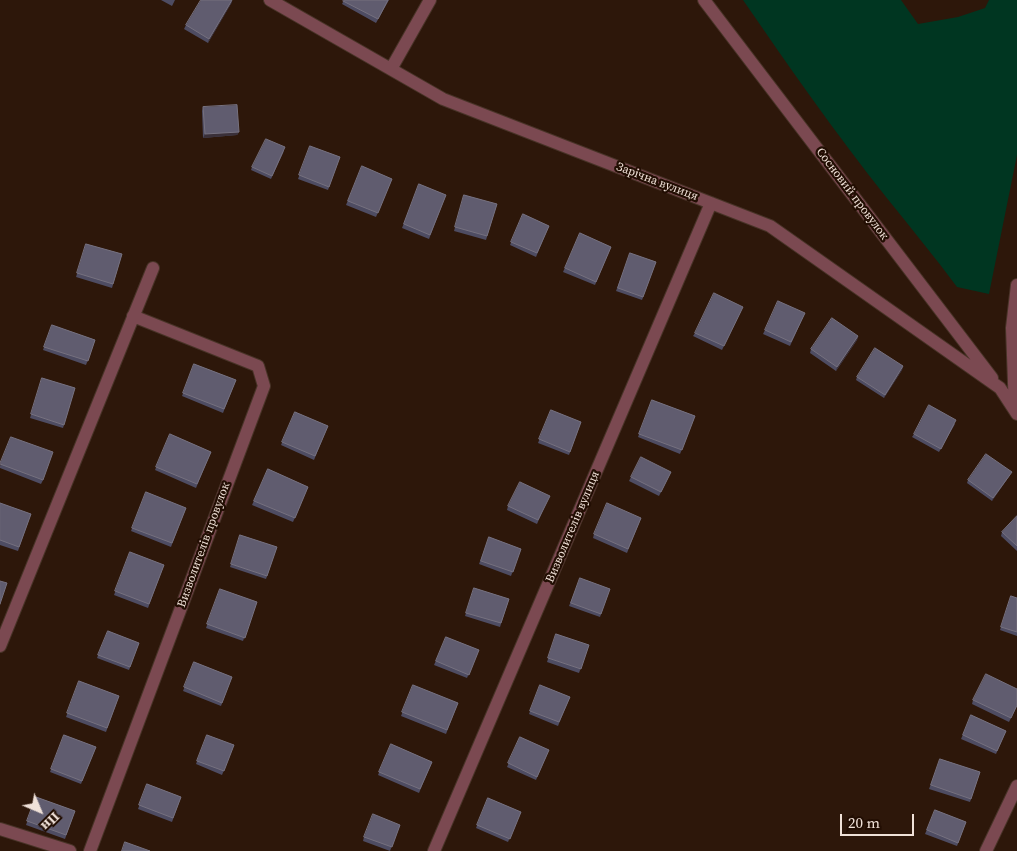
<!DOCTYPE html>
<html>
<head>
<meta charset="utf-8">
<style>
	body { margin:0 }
	#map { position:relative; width:1017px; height:851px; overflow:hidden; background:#2d170a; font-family:"Source Serif 4",serif }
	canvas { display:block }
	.north { position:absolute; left:15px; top:786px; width:50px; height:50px; -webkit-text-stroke:4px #220e03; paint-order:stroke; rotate:135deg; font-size:14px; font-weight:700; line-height:20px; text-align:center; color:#f0e1d8 }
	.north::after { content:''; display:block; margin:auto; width:18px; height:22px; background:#f0e1d8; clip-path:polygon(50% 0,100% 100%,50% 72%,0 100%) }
	.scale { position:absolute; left:840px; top:814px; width:74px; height:22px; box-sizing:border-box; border:2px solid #f0e1d8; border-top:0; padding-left:6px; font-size:15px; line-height:18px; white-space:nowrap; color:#f0e1d8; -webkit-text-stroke:4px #220e03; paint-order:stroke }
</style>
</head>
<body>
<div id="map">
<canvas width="1017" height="851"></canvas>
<div class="north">Пн</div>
<div class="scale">20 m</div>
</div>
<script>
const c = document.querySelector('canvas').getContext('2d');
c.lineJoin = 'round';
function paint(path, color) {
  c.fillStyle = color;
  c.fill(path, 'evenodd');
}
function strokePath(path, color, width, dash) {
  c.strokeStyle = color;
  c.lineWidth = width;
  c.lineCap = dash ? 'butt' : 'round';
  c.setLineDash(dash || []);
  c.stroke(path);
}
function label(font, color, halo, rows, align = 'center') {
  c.font = font + ' "Source Serif 4",serif';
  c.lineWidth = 4.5;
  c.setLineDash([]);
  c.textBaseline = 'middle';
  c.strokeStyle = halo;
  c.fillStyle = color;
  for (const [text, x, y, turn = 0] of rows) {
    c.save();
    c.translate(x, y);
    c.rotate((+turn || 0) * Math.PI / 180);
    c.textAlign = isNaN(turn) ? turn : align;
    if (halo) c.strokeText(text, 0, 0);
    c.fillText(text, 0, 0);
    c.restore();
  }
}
paint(new Path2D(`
	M 743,0 L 901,0 L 918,24 L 958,17 L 985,8 L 989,0 L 1017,0 L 1017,155 L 989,294 L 957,287 C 934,256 910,227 886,197 C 836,134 789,67 743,0 Z`), '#003621');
const minor = new Path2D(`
	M 270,0 L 443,99 L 770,226 L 1000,388 L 1017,414
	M 704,0 L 992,378
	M 391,69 L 430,0
	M 1015,410 L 1012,328 L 1017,285
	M 0,646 L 153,268
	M 0,829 L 70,851
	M 90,851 L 264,386 L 258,366 L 133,316
	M 434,851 L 711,203
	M 986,851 L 1017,786`);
strokePath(minor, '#483327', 14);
strokePath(minor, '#7b4951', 12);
paint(new Path2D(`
	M 161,0 L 175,0 L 172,6 Z
	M 344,0 L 389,0 L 376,23 L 342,4 Z
	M 232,2 L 208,43 L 184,29 L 186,25 Z
	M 203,107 L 239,132 L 237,135 L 203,138 L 202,111 Z
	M 310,146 L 340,157 L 328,190 L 298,179 Z
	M 284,151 L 271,179 L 251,170 L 252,167 Z
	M 362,166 L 392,179 L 376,217 L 346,205 Z
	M 419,184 L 446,195 L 429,239 L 402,228 Z
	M 464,195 L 497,204 L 486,240 L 454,231 Z
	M 523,214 L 549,226 L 536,257 L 510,245 Z
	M 580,233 L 611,247 L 595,285 L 563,272 Z
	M 86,244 L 122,254 L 112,288 L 76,277 Z
	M 630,253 L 656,262 L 642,300 L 616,291 Z
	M 741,311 L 722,350 L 693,336 L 695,333 Z
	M 805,313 L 790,346 L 763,334 L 765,330 Z
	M 52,325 L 95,340 L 86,365 L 43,350 Z
	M 858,336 L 857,340 L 836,371 L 810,353 L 811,349 Z
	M 194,364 L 236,380 L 223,413 L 182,396 Z
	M 903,366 L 902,370 L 884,398 L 856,380 L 857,377 Z
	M 42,378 L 75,388 L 63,428 L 30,418 Z
	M 652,400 L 695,416 L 680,454 L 638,437 Z
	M 551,410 L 581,422 L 569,455 L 538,443 Z
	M 295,412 L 328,426 L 314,460 L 281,445 Z
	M 955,424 L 939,452 L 912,437 L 914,434 Z
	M 170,434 L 211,452 L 196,488 L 155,470 Z
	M 11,437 L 43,480 L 41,484 L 0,468 L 0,466 Z
	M 268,469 L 308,487 L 293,522 L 252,505 Z
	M 671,472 L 659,496 L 629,481 L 631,477 Z
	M 1010,475 L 992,501 L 967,483 L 968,480 Z
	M 146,492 L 186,508 L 171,547 L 131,531 Z
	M 548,499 L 537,524 L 507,510 L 508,506 Z
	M 0,503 L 31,514 L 18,551 L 0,545 Z
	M 1017,516 L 1017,551 L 1001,536 L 1002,532 Z
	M 641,518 L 627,553 L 593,538 L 594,534 Z
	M 240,535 L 277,547 L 266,579 L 230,567 Z
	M 489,537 L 521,549 L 511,576 L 479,564 Z
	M 130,552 L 164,565 L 148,608 L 114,595 Z
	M 580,578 L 610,589 L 600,617 L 569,606 Z
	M 474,588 L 509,599 L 500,627 L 465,616 Z
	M 220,589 L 257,602 L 243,641 L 206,628 Z
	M 1011,596 L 1017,598 L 1017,636 L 1000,630 Z
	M 108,631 L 139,643 L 129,670 L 97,658 Z
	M 556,634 L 589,645 L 579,673 L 547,662 Z
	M 446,637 L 479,650 L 467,678 L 434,665 Z
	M 194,662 L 232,677 L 221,706 L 183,691 Z
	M 79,681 L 119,696 L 106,732 L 66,717 Z
	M 413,685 L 458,703 L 446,734 L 401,716 Z
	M 540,685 L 570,697 L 558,726 L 529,714 Z
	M 973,700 L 1017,706 L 1009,722 L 972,704 Z
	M 971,715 L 1006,731 L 996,754 L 961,739 Z
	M 64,735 L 96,747 L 81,784 L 50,772 Z
	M 207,735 L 234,745 L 222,775 L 196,764 Z
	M 520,737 L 549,750 L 536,780 L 507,767 Z
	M 391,744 L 432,762 L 419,793 L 378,775 Z
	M 940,759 L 980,772 L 970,802 L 929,789 Z
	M 147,784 L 181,797 L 172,822 L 138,809 Z
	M 36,797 L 75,811 L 65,839 L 26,825 Z
	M 488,798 L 521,812 L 508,842 L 476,828 Z
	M 935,810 L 966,822 L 957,846 L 925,834 Z
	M 400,825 L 390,851 L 363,841 L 364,837 Z`), '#4e4c62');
paint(new Path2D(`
	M 232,0 L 232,2 L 208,43 L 209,39 Z
	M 239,132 L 237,135 L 203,138 L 205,134 Z
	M 858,336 L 857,340 L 836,371 L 837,367 Z
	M 903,366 L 902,370 L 884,398 L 885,395 Z
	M 1012,472 L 1010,475 L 992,501 L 993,498 Z`), '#3a3039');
const building = new Path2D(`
	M 201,0 L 232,0 L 209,39 L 186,25 Z
	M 344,0 L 388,0 L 378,19 L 343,1 Z
	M 237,105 L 239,132 L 205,134 L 203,107 Z
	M 266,139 L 285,147 L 272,176 L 252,167 Z
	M 310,146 L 340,157 L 329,187 L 299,175 Z
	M 362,166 L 392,179 L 378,213 L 348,201 Z
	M 419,184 L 446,195 L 430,235 L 404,224 Z
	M 464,195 L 497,204 L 487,236 L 455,227 Z
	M 523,214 L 549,226 L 537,253 L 511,242 Z
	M 580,233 L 611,247 L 596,282 L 565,268 Z
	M 86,244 L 122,254 L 113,284 L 77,273 Z
	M 630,253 L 656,262 L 643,297 L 618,288 Z
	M 714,293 L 743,307 L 724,346 L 695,333 Z
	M 778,301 L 805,313 L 791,342 L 765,330 Z
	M 832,318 L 858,336 L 837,367 L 811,349 Z
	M 52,325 L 95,340 L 88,361 L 44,347 Z
	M 875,348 L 903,366 L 885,395 L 857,377 Z
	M 194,364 L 236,380 L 224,409 L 183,393 Z
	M 42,378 L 75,388 L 64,425 L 31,414 Z
	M 652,400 L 695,416 L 682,450 L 639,434 Z
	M 929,405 L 956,420 L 941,449 L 914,434 Z
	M 551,410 L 581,422 L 570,452 L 539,439 Z
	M 295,412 L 328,426 L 315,456 L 282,442 Z
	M 170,434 L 211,452 L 197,484 L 156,467 Z
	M 11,437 L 53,452 L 43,480 L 0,464 Z
	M 986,454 L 1012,472 L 993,498 L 968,480 Z
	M 641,457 L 671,472 L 661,492 L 631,477 Z
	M 268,469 L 308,487 L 295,518 L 254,501 Z
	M 520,482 L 550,496 L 538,520 L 508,506 Z
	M 146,492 L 186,508 L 172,543 L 132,528 Z
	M 0,503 L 31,514 L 19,547 L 0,540 Z
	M 607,503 L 641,518 L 628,549 L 594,534 Z
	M 1017,516 L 1017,546 L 1002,532 Z
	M 240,535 L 277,547 L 267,576 L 231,564 Z
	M 489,537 L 521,549 L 513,572 L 481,561 Z
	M 130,552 L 164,565 L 149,604 L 115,591 Z
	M 580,578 L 610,589 L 601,614 L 571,603 Z
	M 0,581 L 7,583 L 0,604 Z
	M 474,588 L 509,599 L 501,623 L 466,613 Z
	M 220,589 L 257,602 L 245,638 L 207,624 Z
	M 1011,596 L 1017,598 L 1017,632 L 1001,627 Z
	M 108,631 L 139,643 L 130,667 L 98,655 Z
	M 556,634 L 589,645 L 581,669 L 548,658 Z
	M 446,637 L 479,650 L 469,675 L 436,661 Z
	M 194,662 L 232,677 L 222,703 L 184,687 Z
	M 986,674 L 1017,689 L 1017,705 L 1011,718 L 973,700 Z
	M 79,681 L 119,696 L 107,728 L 67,713 Z
	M 413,685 L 458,703 L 447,730 L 402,712 Z
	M 540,685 L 570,697 L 559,722 L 530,711 Z
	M 971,715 L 1006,731 L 997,751 L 963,735 Z
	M 64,735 L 96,747 L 82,781 L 51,769 Z
	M 207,735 L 234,745 L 224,771 L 197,761 Z
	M 520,737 L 549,750 L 537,777 L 508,763 Z
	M 391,744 L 432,762 L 420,789 L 379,772 Z
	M 940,759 L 980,772 L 971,799 L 931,785 Z
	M 147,784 L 181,797 L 173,818 L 139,805 Z
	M 36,797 L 75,811 L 66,835 L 27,821 Z
	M 488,798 L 521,812 L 510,839 L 477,825 Z
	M 935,810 L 966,822 L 958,843 L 927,830 Z
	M 373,814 L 400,825 L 392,847 L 364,837 Z
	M 125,842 L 150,851 L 122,851 Z`);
paint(building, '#605c6f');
strokePath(building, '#76717f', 1);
label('12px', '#f0e1d8', '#220e03', [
	["Зарічна вулиця",657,182,21],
	["Сосновий провулок",852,194,53],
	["Визволителів вулиця",573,527,-67],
	["Визволителів провулок",204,545,-70]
]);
</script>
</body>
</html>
